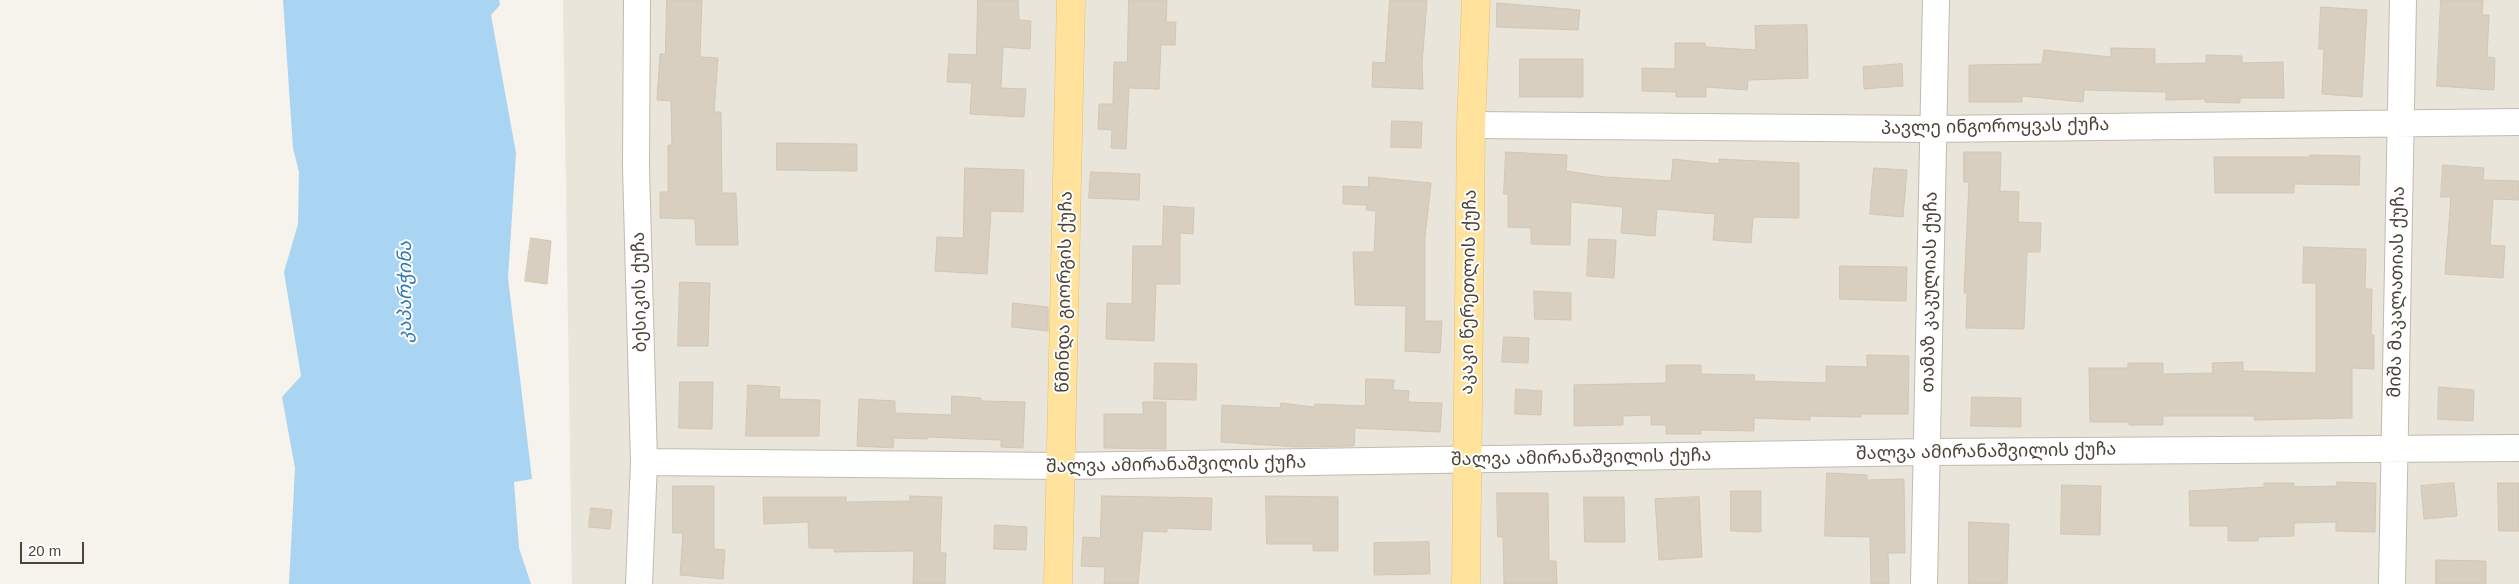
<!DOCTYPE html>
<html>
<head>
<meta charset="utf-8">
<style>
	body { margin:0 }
	#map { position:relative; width:2519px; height:584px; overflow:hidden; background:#f6f3ec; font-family:Helvetica,sans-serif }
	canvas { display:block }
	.scale { position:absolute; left:20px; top:542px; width:64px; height:22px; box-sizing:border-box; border:2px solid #4b4439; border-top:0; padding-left:6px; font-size:15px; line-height:18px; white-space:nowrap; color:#4b4439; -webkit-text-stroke:4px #fff; paint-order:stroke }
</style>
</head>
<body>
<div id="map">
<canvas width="2519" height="584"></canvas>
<div class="scale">20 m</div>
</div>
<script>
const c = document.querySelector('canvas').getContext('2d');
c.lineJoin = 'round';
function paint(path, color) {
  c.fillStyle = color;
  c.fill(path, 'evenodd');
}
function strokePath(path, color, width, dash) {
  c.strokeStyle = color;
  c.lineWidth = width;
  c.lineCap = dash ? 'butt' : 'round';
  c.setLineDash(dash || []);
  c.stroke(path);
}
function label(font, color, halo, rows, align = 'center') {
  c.font = font + ' Helvetica,"Noto Sans Georgian",sans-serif';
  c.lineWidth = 4;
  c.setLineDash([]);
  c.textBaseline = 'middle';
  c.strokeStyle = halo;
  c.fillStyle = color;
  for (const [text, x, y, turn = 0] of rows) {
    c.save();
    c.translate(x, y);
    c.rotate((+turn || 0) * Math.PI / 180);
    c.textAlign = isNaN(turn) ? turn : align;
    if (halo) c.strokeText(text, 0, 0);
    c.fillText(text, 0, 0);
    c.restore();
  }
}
paint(new Path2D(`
	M 563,0 L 2519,0 L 2519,584 L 572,584 Z`), '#eae5da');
paint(new Path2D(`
	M 283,0 L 499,0 L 500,5 L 491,15 L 516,153 L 508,278 L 532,479 L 514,482 L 519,548 L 531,584 L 289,584 L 295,468 L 282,397 L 301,376 L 284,272 L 298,224 L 299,172 L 293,148 Z`), '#a9d4f2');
const building = new Path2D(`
	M 667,0 L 702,0 L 700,57 L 718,58 L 714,112 L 721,112 L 722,193 L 736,193 L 738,245 L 696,245 L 695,219 L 660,218 L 660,192 L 668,192 L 668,145 L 672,145 L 671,101 L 657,100 L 660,54 L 665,54 Z
	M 978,0 L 1018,0 L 1019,20 L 1031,21 L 1030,49 L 1003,47 L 1001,88 L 1026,89 L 1024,117 L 970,114 L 972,83 L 947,82 L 949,54 L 976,55 Z
	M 1129,0 L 1167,0 L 1166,22 L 1176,22 L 1175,45 L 1161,45 L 1159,89 L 1129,88 L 1126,149 L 1111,148 L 1112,130 L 1098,129 L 1099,104 L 1113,104 L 1114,62 L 1127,62 Z
	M 1390,0 L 1427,0 L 1422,64 L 1423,89 L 1372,87 L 1373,62 L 1385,63 Z
	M 2441,0 L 2483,0 L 2482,15 L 2489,15 L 2487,57 L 2495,58 L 2494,90 L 2437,86 Z
	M 1497,3 L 1580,10 L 1578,30 L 1497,27 Z
	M 2321,7 L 2367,10 L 2362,97 L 2322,94 L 2324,49 L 2319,49 Z
	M 1807,25 L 1808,78 L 1748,80 L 1747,90 L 1706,87 L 1706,97 L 1676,97 L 1676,92 L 1642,91 L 1642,68 L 1675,69 L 1675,43 L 1705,43 L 1705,47 L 1756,50 L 1755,26 Z
	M 2111,48 L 2155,49 L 2155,64 L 2206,63 L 2206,55 L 2242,56 L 2242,63 L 2283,62 L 2284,98 L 2240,98 L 2240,103 L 2205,102 L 2205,99 L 2166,100 L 2166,92 L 2084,90 L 2083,102 L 2022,96 L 2022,102 L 1969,102 L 1969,65 L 2042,64 L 2044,50 L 2111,57 Z
	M 1520,59 L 1583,59 L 1583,97 L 1520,97 Z
	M 1902,64 L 1903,86 L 1864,89 L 1863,67 Z
	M 1392,121 L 1422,122 L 1421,148 L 1391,147 Z
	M 777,143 L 857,144 L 857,171 L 777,170 Z
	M 1506,152 L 1567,155 L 1566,171 L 1606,177 L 1671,181 L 1673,159 L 1719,164 L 1719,159 L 1799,163 L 1799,218 L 1753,217 L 1751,243 L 1713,240 L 1715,214 L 1657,209 L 1655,236 L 1621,233 L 1623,207 L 1571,202 L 1570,245 L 1531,244 L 1531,228 L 1508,227 L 1508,194 L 1504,194 Z
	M 1964,152 L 2001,152 L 2000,191 L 2019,192 L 2018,222 L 2041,223 L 2040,252 L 2027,252 L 2024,329 L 1966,328 L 1967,293 L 1964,293 L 1969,182 L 1964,182 Z
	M 2310,155 L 2360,156 L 2359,185 L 2294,184 L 2294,193 L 2215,193 L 2214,157 L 2310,157 Z
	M 2443,165 L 2484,168 L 2483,180 L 2519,181 L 2519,200 L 2493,199 L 2490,245 L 2505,246 L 2503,278 L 2445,274 L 2451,197 L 2441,197 Z
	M 965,168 L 1024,170 L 1023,212 L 991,211 L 987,274 L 935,271 L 937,237 L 963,238 Z
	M 1874,168 L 1907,170 L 1903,217 L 1870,214 Z
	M 1091,172 L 1140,174 L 1139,200 L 1089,198 Z
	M 1369,177 L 1431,183 L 1425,237 L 1425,321 L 1442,321 L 1440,353 L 1405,351 L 1406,306 L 1355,305 L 1353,252 L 1374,252 L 1376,211 L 1366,210 L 1367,205 L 1343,204 L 1343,186 L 1368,187 Z
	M 1164,206 L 1194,208 L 1193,234 L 1180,233 L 1180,284 L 1156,284 L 1154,341 L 1106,339 L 1107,303 L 1132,304 L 1133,246 L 1162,246 Z
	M 531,238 L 551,241 L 547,284 L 525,281 Z
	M 1589,239 L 1616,240 L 1614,278 L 1587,276 Z
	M 2304,247 L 2366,249 L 2365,289 L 2372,289 L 2371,335 L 2374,335 L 2374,369 L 2352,368 L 2352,418 L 2254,420 L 2255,416 L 2163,416 L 2163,425 L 2129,425 L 2129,422 L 2090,422 L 2089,368 L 2128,368 L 2128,363 L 2163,363 L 2163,374 L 2213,373 L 2212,363 L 2243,362 L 2243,371 L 2316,373 L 2316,283 L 2303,283 Z
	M 1840,266 L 1907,267 L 1906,301 L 1840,299 Z
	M 680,282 L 710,283 L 708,346 L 678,346 Z
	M 1534,291 L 1571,293 L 1571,320 L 1535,319 Z
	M 1013,303 L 1048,307 L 1048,331 L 1012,327 Z
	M 1504,337 L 1529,338 L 1528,363 L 1502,362 Z
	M 1867,355 L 1909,356 L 1908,414 L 1861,414 L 1861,417 L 1810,416 L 1810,420 L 1754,418 L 1754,431 L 1701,430 L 1701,434 L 1666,434 L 1666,425 L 1651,425 L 1651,415 L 1623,416 L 1623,425 L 1574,426 L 1574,385 L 1666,383 L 1666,365 L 1701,365 L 1701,374 L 1755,375 L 1754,381 L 1826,383 L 1826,366 L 1867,367 Z
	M 1155,363 L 1197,364 L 1196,400 L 1154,399 Z
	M 1366,379 L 1394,380 L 1393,390 L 1409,391 L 1408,402 L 1442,403 L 1440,432 L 1355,428 L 1354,446 L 1297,447 L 1221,442 L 1222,405 L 1280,408 L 1281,403 L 1314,407 L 1315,404 L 1365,406 Z
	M 680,382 L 713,382 L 712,429 L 679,428 Z
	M 748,385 L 780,387 L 779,399 L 820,400 L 819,436 L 746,436 Z
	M 2439,387 L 2474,390 L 2473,421 L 2438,419 Z
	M 1516,389 L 1542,391 L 1541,415 L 1515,414 Z
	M 952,396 L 981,398 L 981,401 L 1025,402 L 1023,448 L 1001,447 L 1001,440 L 927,437 L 927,439 L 894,438 L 893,448 L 857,446 L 859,399 L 895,401 L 895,413 L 951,415 Z
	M 1972,397 L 2021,398 L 2021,427 L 1971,426 Z
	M 1143,402 L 1166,402 L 1166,449 L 1104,448 L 1104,414 L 1143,414 Z
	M 1827,473 L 1867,475 L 1867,480 L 1904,479 L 1905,553 L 1888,553 L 1889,584 L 1871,584 L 1870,537 L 1825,536 Z
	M 2337,482 L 2376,483 L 2375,532 L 2336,531 L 2336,522 L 2294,523 L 2294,536 L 2258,537 L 2258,541 L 2228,541 L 2228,526 L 2190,526 L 2189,491 L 2264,487 L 2264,483 L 2294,483 L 2294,487 L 2337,486 Z
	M 2454,483 L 2457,516 L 2424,519 L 2421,486 Z
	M 2498,483 L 2519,483 L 2519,531 L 2499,531 Z
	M 2062,485 L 2101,486 L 2100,535 L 2061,534 Z
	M 673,486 L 714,486 L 714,549 L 725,550 L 723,579 L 680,575 L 683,533 L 673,533 Z
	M 1731,491 L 1761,491 L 1761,532 L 1731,531 Z
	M 1497,493 L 1548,493 L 1549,561 L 1556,561 L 1557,584 L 1504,584 L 1503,537 L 1498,537 Z
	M 910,496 L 942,497 L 940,553 L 946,553 L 945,584 L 913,584 L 914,551 L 834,552 L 834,548 L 809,548 L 808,522 L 764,524 L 763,497 L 846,497 L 846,502 L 910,501 Z
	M 1102,496 L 1212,498 L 1211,530 L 1167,528 L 1167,532 L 1143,531 L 1138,584 L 1104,584 L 1105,567 L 1081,566 L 1083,537 L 1100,538 Z
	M 1266,496 L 1338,497 L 1338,551 L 1313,551 L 1313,544 L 1267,544 Z
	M 1584,497 L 1624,497 L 1625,542 L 1585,542 Z
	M 1699,497 L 1702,557 L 1659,560 L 1655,499 Z
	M 591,508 L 612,510 L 610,529 L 589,527 Z
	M 1969,522 L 2009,524 L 2007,584 L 1969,584 Z
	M 995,525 L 1027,527 L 1026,550 L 994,549 Z
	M 1429,542 L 1430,574 L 1374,575 L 1374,543 Z
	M 2436,560 L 2486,561 L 2486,584 L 2436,584 Z`);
paint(building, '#d8cfc1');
strokePath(building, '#d3c7b4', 1);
const minor = new Path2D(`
	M 637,0 L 636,167 L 644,462 L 639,584
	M 1471,125 L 1932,129 L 2519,122
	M 644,462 L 1061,466 L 1927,452 L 2519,448
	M 1924,584 L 1936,0
	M 2392,584 L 2403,0`);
const major = new Path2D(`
	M 1058,584 L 1071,0
	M 1466,584 L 1471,125 L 1476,0`);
strokePath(minor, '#c2bbae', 28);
strokePath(major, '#e6c16a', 29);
strokePath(minor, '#fff', 26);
strokePath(major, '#ffe39c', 28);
label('18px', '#4b4439', '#fff', [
	["პავლე ინგოროყვას ქუჩა",1995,127,-1],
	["ბესიკის ქუჩა",640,292,-91],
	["წმინდა გიორგის ქუჩა",1065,292,-89],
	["აკაკი წერეთლის ქუჩა",1469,292,-89],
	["თამაზ კაკულიას ქუჩა",1930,292,-89],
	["მიშა მაკალათიას ქუჩა",2397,292,-89],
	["შალვა ამირანაშვილის ქუჩა",1986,452,-1],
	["შალვა ამირანაშვილის ქუჩა",1581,458,-1],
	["შალვა ამირანაშვილის ქუჩა",1176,465,-1]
]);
label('italic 19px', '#2e7ab2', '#fff', [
	["კაპარჭინა",406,292,-90]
]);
</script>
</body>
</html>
